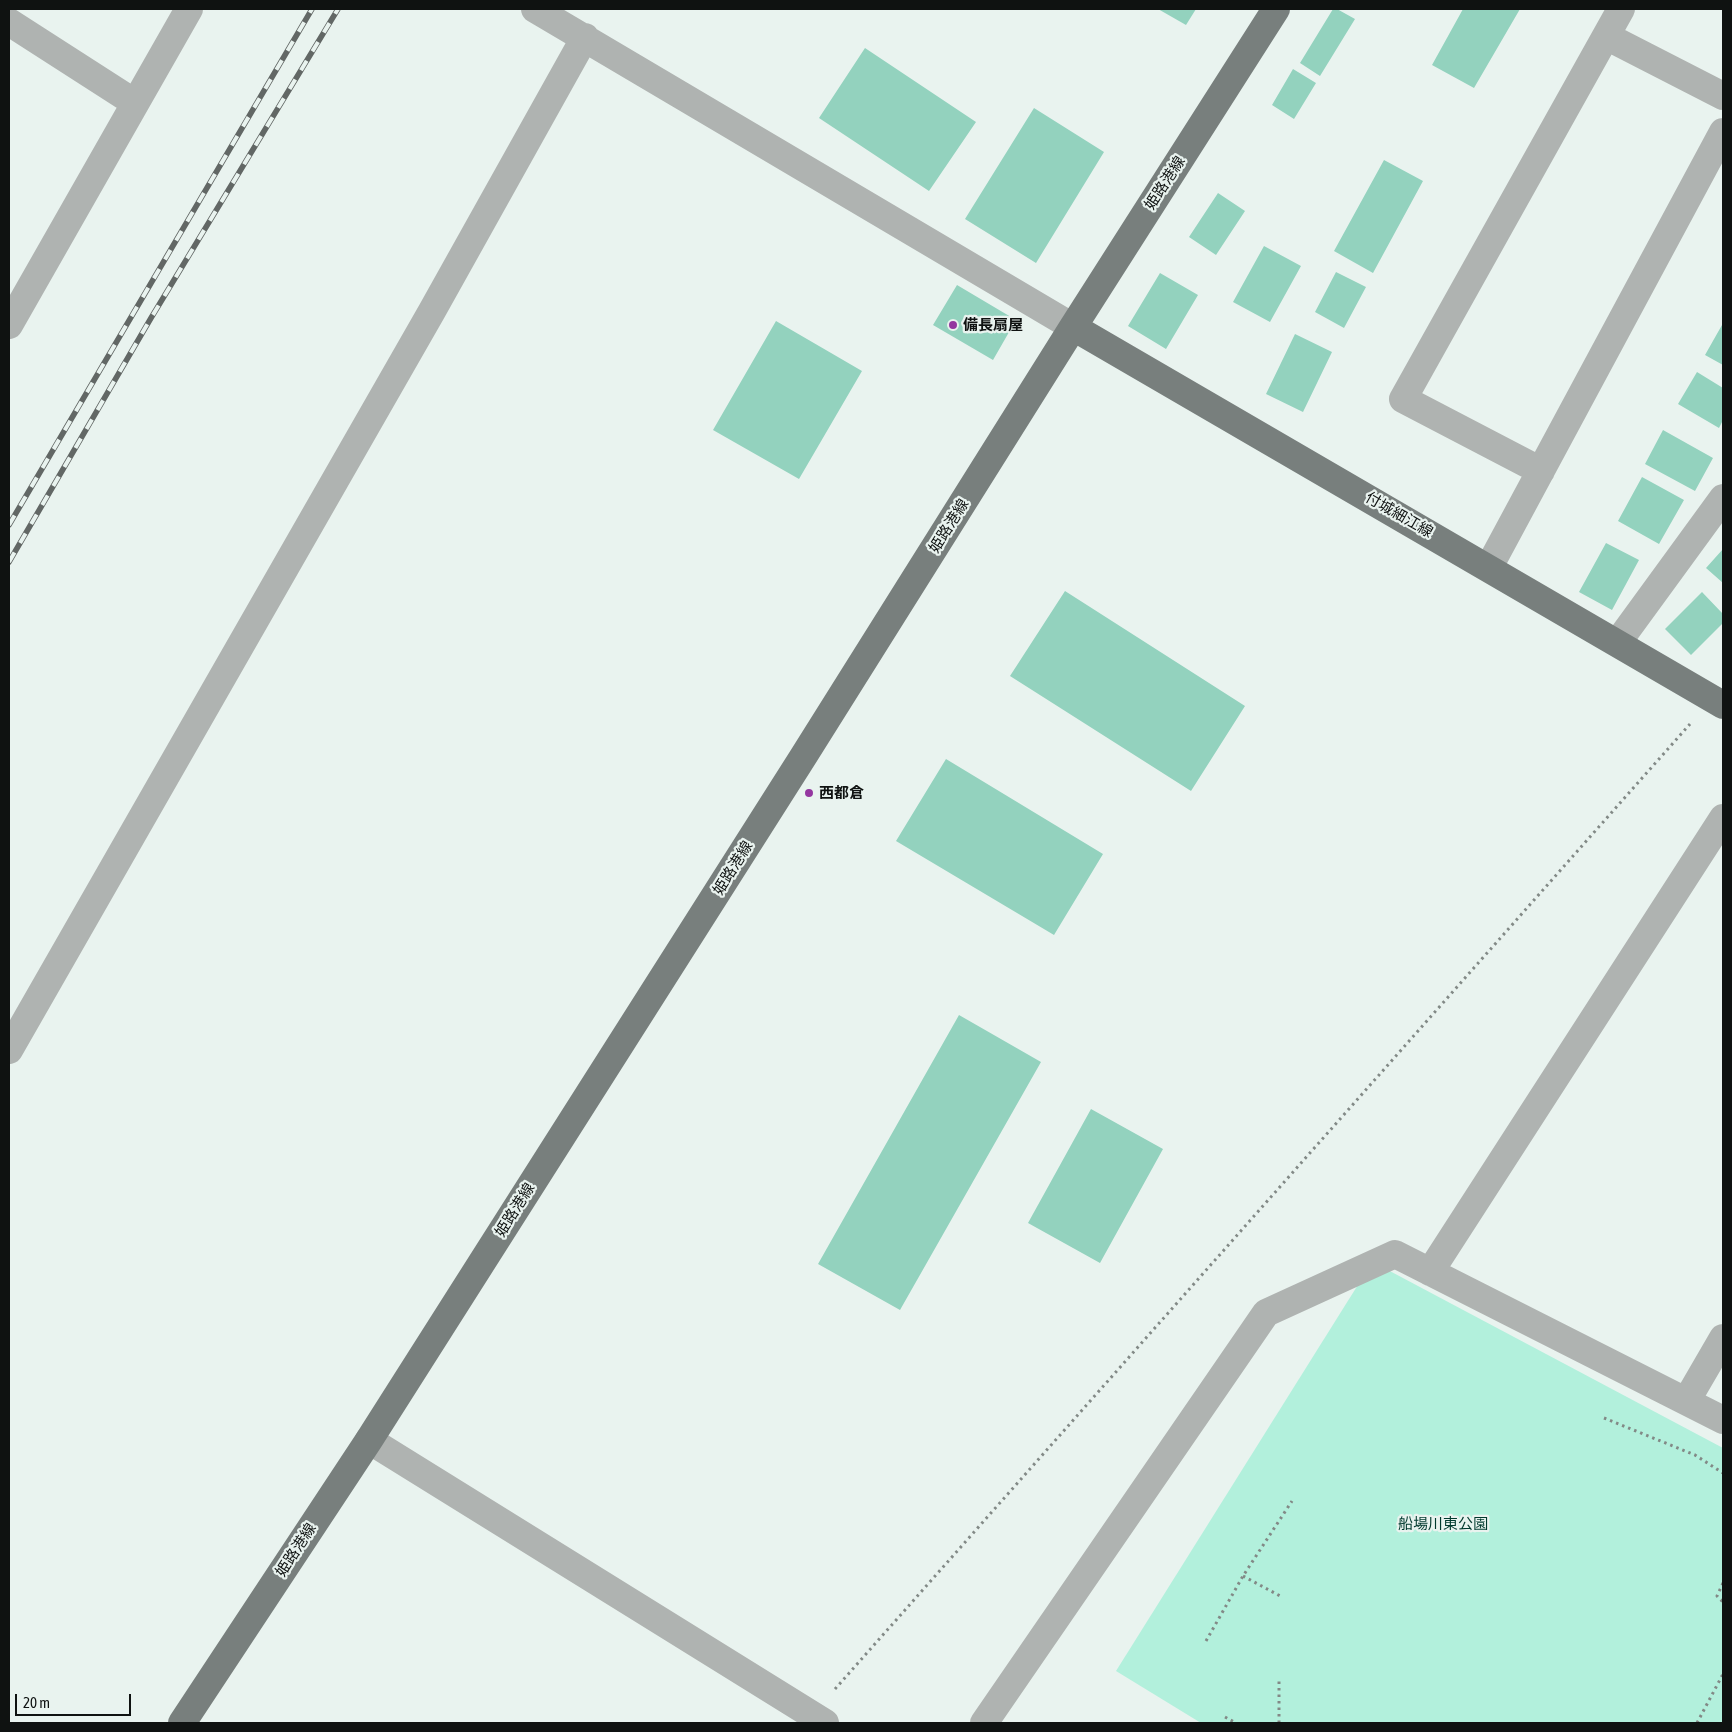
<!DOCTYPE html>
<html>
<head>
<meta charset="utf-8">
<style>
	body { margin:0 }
	#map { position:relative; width:1732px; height:1732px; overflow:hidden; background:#e9f3ef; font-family:"Asap Condensed",sans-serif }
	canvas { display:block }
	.frame { position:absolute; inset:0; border:10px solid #0f1211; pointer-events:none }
	.scale { position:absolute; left:15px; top:1694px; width:116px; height:22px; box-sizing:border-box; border:2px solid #0f1211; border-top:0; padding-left:6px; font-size:15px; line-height:18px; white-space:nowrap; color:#0f1211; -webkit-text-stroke:4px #e9f3ef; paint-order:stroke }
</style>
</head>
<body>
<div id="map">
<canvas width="1732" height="1732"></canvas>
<div class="frame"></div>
<div class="scale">20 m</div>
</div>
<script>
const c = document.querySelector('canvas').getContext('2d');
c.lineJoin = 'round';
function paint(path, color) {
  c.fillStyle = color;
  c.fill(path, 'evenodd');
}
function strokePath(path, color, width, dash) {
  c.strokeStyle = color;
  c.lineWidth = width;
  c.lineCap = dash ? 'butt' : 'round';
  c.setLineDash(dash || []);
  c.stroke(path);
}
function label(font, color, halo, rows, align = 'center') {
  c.font = font + ' "Asap Condensed","Noto Sans JP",sans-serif';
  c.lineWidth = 4.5;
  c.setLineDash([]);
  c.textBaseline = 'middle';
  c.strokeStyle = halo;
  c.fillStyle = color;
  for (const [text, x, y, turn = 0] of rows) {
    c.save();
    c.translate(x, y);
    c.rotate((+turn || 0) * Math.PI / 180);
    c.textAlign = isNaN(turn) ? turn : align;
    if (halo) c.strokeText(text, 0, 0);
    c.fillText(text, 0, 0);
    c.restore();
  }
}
paint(new Path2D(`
	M 1386,1269 L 1723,1448 L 1723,1723 L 1201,1723 L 1116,1671 L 1361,1280 Z`), '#b2f0dc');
paint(new Path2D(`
	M 1158,9 L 1196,9 L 1186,25 Z
	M 1333,9 L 1337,9 L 1355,19 L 1320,76 L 1300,63 Z
	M 1463,9 L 1520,9 L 1474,88 L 1432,65 Z
	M 865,48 L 976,122 L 929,191 L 819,118 Z
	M 1293,69 L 1316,83 L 1294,119 L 1272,105 Z
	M 1034,108 L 1104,152 L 1036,263 L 965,219 Z
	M 1384,160 L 1423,181 L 1373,273 L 1334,251 Z
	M 1218,193 L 1245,211 L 1216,255 L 1189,237 Z
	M 1264,246 L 1301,266 L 1270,322 L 1233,302 Z
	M 1336,272 L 1366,287 L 1344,328 L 1315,312 Z
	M 1160,273 L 1198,295 L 1166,349 L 1128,326 Z
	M 957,285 L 1016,320 L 993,360 L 933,325 Z
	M 776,321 L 862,371 L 799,479 L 713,430 Z
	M 1722,325 L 1723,326 L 1723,365 L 1705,355 Z
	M 1295,334 L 1332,352 L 1303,412 L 1266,394 Z
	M 1697,372 L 1723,388 L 1723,420 L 1719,428 L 1678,404 Z
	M 1663,430 L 1713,458 L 1695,491 L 1645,464 Z
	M 1642,477 L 1684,500 L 1659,544 L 1618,521 Z
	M 1606,543 L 1639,560 L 1612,610 L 1579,592 Z
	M 1723,549 L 1723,583 L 1706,568 Z
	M 1065,591 L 1245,706 L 1191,791 L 1010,676 Z
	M 1702,592 L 1723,614 L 1723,623 L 1691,655 L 1665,629 Z
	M 946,759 L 1103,854 L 1054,935 L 896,841 Z
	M 959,1015 L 1041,1062 L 900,1310 L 818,1264 Z
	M 1091,1109 L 1163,1149 L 1100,1263 L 1028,1223 Z`), '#93d2be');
strokePath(new Path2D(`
	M 1604,1418 L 1695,1455 L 1723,1473
	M 1243,1576 L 1282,1597
	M 1723,1583 L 1717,1596 L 1723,1602
	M 1206,1641 L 1243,1576 L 1292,1501
	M 835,1689 L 1690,724
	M 1225,1717 L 1236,1723
	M 1279,1723 L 1279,1681
	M 1697,1723 L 1723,1674`), '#828986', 3, [2.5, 4]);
strokePath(new Path2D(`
	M 535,9 L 1073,327
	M 9,22 L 135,103
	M 1606,36 L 1723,96
	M 9,325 L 189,9
	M 1541,471 L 1403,399 L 1621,9
	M 1489,567 L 1723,132
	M 1618,642 L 1723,498
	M 9,1050 L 432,311 L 585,37
	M 1430,1272 L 1723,818
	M 1687,1400 L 1723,1338
	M 369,1440 L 825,1723
	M 984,1723 L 1266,1313 L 1395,1254 L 1723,1420`), '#afb3b1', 28);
strokePath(new Path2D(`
	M 1073,327 L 1723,705
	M 182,1723 L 369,1440 L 803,757 L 1073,327 L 1276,9`), '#787f7d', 28);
const rail = new Path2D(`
	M 9,525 L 312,9
	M 9,562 L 151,318 L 338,9`);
strokePath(rail, '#626765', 5.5);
strokePath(rail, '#e9f3ef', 4, [11]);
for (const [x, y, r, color] of [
	[953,325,5,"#9437a0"],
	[809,793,5,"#9437a0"]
]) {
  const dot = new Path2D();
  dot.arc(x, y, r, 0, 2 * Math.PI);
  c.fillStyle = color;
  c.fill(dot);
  strokePath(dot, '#e9f3ef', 2);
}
label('15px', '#0f1211', '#e9f3ef', [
	["姫路港線",1165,183,-57],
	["付城細江線",1399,515,30],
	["姫路港線",949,526,-58],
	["姫路港線",733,868,-58],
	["姫路港線",515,1210,-58],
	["姫路港線",296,1550,-57]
]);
label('bold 15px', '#0f1211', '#e9f3ef', [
	["備長扇屋",963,325],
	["西都倉",819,793]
], 'left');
label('15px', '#00392d', '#e9f3ef', [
	["船場川東公園",1443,1524]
]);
</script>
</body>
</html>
